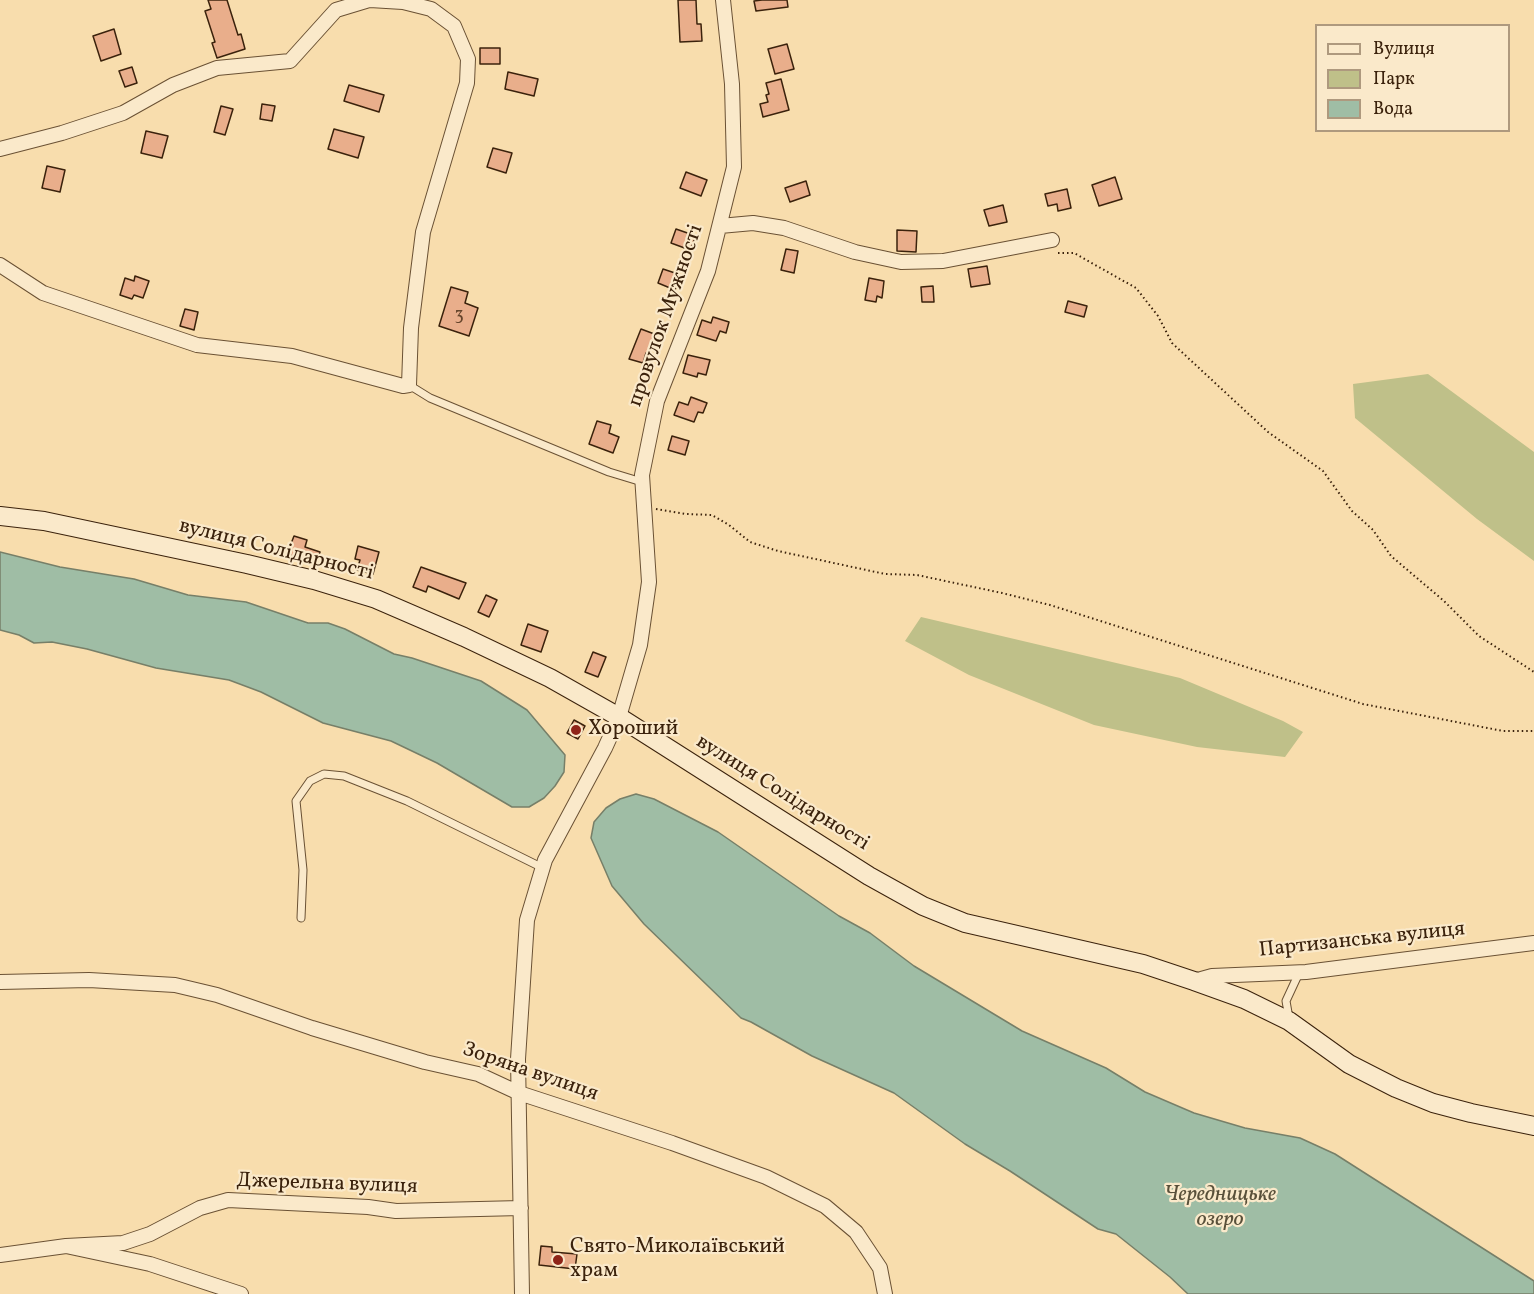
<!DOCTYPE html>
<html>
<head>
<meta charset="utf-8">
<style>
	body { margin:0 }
	#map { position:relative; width:1534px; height:1294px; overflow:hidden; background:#f8ddad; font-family:Vollkorn,serif }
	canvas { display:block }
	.legend { position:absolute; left:1315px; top:24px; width:195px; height:108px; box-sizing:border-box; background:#fae9ca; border:2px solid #ae997e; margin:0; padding:8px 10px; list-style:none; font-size:18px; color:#3b220c }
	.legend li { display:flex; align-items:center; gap:12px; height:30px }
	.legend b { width:30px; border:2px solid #ae997e }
</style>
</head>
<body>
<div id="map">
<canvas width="1534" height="1294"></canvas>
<ul class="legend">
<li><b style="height:8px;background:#fae9ca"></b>Вулиця</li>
<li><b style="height:16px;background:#bfc089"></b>Парк</li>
<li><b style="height:16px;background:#9fbda5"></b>Вода</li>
</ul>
</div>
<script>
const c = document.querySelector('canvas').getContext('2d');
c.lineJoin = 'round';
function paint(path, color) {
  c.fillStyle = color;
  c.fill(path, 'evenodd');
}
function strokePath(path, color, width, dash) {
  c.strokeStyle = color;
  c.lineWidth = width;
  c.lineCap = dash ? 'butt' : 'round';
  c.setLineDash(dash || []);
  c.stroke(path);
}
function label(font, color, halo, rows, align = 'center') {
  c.font = font + ' Vollkorn,serif';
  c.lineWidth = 4.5;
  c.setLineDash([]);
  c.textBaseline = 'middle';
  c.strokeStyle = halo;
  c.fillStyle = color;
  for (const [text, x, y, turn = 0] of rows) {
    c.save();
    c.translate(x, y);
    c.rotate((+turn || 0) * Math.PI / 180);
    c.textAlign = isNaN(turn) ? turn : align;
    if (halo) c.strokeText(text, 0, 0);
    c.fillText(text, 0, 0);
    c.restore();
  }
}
paint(new Path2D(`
	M 1428,374 L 1534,452 L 1534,561 L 1477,519 L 1355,418 L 1353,384 Z
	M 921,617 L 1180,678 L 1283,721 L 1303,732 L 1285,757 L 1197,747 L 1094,725 L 969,675 L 905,641 Z`), '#bfc089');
const water = new Path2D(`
	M 0,552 L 60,567 L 134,579 L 188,595 L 246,602 L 308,623 L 328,623 L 345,629 L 394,654 L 412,658 L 481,681 L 527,710 L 565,755 L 564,772 L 555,786 L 544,798 L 529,807 L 512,807 L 437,763 L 391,741 L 323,723 L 261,692 L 229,680 L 156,668 L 87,649 L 52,642 L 34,643 L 19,635 L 0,630 Z
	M 636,794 L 654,799 L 718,832 L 839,916 L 870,933 L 914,966 L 1022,1031 L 1106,1068 L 1145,1092 L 1194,1113 L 1245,1128 L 1300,1138 L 1335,1154 L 1534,1281 L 1534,1294 L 1188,1294 L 1170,1277 L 1116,1234 L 1098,1229 L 1010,1171 L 965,1144 L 894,1093 L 812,1056 L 751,1022 L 741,1018 L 644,924 L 612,886 L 591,838 L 594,822 L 606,808 L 620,799 Z`);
paint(water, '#9fbda5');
strokePath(water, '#777f68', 1.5);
const building = new Path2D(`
	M 208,0 L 227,0 L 238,35 L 241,34 L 245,49 L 217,58 L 212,43 L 215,42 L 205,11 L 211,9 Z
	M 678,0 L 696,0 L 697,24 L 701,24 L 702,41 L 680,42 Z
	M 762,0 L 787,0 L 788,7 L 756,11 L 754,1 Z
	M 114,29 L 121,54 L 101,61 L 93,36 Z
	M 787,44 L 794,69 L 775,74 L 768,49 Z
	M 480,48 L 500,48 L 500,64 L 480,64 Z
	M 132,67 L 137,83 L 125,87 L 119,71 Z
	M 508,72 L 538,79 L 534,96 L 505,89 Z
	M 781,79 L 789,110 L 763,117 L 760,104 L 768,102 L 766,95 L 769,94 L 766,83 Z
	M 349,85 L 384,95 L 379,112 L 344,101 Z
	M 262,104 L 275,106 L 272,121 L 260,119 Z
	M 221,106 L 233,109 L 225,135 L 214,132 Z
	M 334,129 L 364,137 L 358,158 L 328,149 Z
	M 146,131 L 168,136 L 162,158 L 141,153 Z
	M 493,148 L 512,153 L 506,173 L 487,167 Z
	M 47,166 L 65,170 L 60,192 L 42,188 Z
	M 686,172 L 707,180 L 701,196 L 680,188 Z
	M 1115,177 L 1122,199 L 1099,206 L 1092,185 Z
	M 806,181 L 810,195 L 790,202 L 785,188 Z
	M 1067,189 L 1071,208 L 1058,211 L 1057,204 L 1048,206 L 1045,194 Z
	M 1003,205 L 1007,222 L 989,226 L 984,210 Z
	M 676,229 L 696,236 L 690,250 L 671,243 Z
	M 897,230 L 917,231 L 916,252 L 897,251 Z
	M 786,249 L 798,251 L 794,273 L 781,270 Z
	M 987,266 L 990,284 L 971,287 L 968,269 Z
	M 663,269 L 681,275 L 675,290 L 658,283 Z
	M 135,276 L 149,281 L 143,298 L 134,295 L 132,299 L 120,295 L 125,278 L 134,281 Z
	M 869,278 L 884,281 L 882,298 L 877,296 L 876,302 L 865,300 Z
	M 933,286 L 934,302 L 922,302 L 921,287 Z
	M 451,287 L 468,292 L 465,303 L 478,308 L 469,336 L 439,326 Z
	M 1068,301 L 1087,306 L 1084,317 L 1065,312 Z
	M 185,309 L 198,312 L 194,330 L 180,326 Z
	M 713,317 L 729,322 L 726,333 L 720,331 L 716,341 L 697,335 L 702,320 L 711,323 Z
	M 641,329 L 657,335 L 649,354 L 646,353 L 643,363 L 629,359 Z
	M 688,355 L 710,360 L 706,375 L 698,373 L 697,377 L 683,373 Z
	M 691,397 L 707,403 L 703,413 L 698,412 L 694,422 L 674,415 L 679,402 L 688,405 Z
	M 597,421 L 611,425 L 609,433 L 619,437 L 613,453 L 589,444 Z
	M 672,436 L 689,441 L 685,455 L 668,450 Z
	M 294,536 L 307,540 L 305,547 L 320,552 L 316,564 L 287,554 Z
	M 358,546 L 379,552 L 373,574 L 357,570 L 360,560 L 355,559 Z
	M 421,567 L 466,583 L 459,599 L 428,586 L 426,592 L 413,587 Z
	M 486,595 L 497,600 L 489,617 L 478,612 Z
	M 528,624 L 548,631 L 541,652 L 521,645 Z
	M 593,652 L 606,657 L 598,677 L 585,672 Z
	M 574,720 L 585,726 L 578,739 L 567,733 Z
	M 541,1246 L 552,1247 L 552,1252 L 577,1254 L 575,1269 L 539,1265 Z`);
paint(building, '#e9ae8b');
strokePath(building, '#3b220c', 1.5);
const service = new Path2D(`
	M 409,385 L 430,398 L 609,472 L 642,482
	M 301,918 L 303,870 L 296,801 L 310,781 L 324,774 L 344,776 L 407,801 L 543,868
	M 1289,1018 L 1286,1001 L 1299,973`);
const minor = new Path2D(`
	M 0,149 L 62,133 L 123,113 L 173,85 L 217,68 L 290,61 L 336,10 L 369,0
	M 720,226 L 753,223 L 784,228 L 855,252 L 901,262 L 943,261 L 1052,240
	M 0,265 L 43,293 L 197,345 L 292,356 L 403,386 L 409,385 L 411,328 L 423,232 L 467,83 L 468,59 L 454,26 L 431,9 L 403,2 L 370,0
	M 1194,981 L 1212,976 L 1306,972 L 1534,943
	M 0,982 L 89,980 L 175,985 L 217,995 L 312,1028 L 425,1062 L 478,1074 L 519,1093 L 672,1143 L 766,1177 L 825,1206 L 856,1232 L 880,1268 L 885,1294
	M 66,1246 L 123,1243 L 150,1234 L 200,1208 L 228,1200 L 368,1207 L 396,1211 L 521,1208
	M 0,1255 L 66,1246 L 150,1264 L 241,1294
	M 522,1294 L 518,1059 L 527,920 L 545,860 L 605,748 L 619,717 L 640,645 L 649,582 L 642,475 L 657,401 L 708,271 L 734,167 L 732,84 L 723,0`);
const secondary = new Path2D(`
	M 0,516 L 44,521 L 247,564 L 314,580 L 376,599 L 464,637 L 550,678 L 619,717 L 869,876 L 923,906 L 965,923 L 1143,964 L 1194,981 L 1244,999 L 1289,1021 L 1349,1064 L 1396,1088 L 1433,1103 L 1471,1113 L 1534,1126`);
strokePath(service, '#6a5134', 9);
strokePath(minor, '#6a5134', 16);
strokePath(secondary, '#3b220c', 20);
strokePath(new Path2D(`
	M 1058,253 L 1074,253 L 1136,288 L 1158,316 L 1172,343 L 1268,432 L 1323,471 L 1352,511 L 1373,530 L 1391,556 L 1444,601 L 1479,636 L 1534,672
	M 656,509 L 686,514 L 712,515 L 729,525 L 750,542 L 778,551 L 885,574 L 917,575 L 1002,593 L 1050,605 L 1363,704 L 1503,731 L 1534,731`), '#3b220c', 2, [1.5, 3]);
strokePath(service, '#fae9ca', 7);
strokePath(minor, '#fae9ca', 14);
strokePath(secondary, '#fae9ca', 18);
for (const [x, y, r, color] of [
	[576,730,6,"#8f2418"],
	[558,1260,6,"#8f2418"]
]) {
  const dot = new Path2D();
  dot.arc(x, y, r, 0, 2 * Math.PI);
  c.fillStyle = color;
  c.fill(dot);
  strokePath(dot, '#fae9ca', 2);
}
label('18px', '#66452c', null, [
	["3",459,317]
]);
label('21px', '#3b220c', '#fae9ca', [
	["провулок Мужності",667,316,-71],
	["вулиця Солідарності",276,551,14],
	["вулиця Солідарності",782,794,32],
	["Партизанська вулиця",1362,941,-6],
	["Зоряна вулиця",530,1073,19],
	["Джерельна вулиця",327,1185,2]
]);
label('21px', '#3b220c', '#fae9ca', [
	["Хороший",588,730],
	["Свято-Миколаївський",570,1248],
	["храм",570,1272]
], 'left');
label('italic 22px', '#59503a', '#fae9ca', [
	["Чередницьке",1220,1196],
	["озеро",1220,1221]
]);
</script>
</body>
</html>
